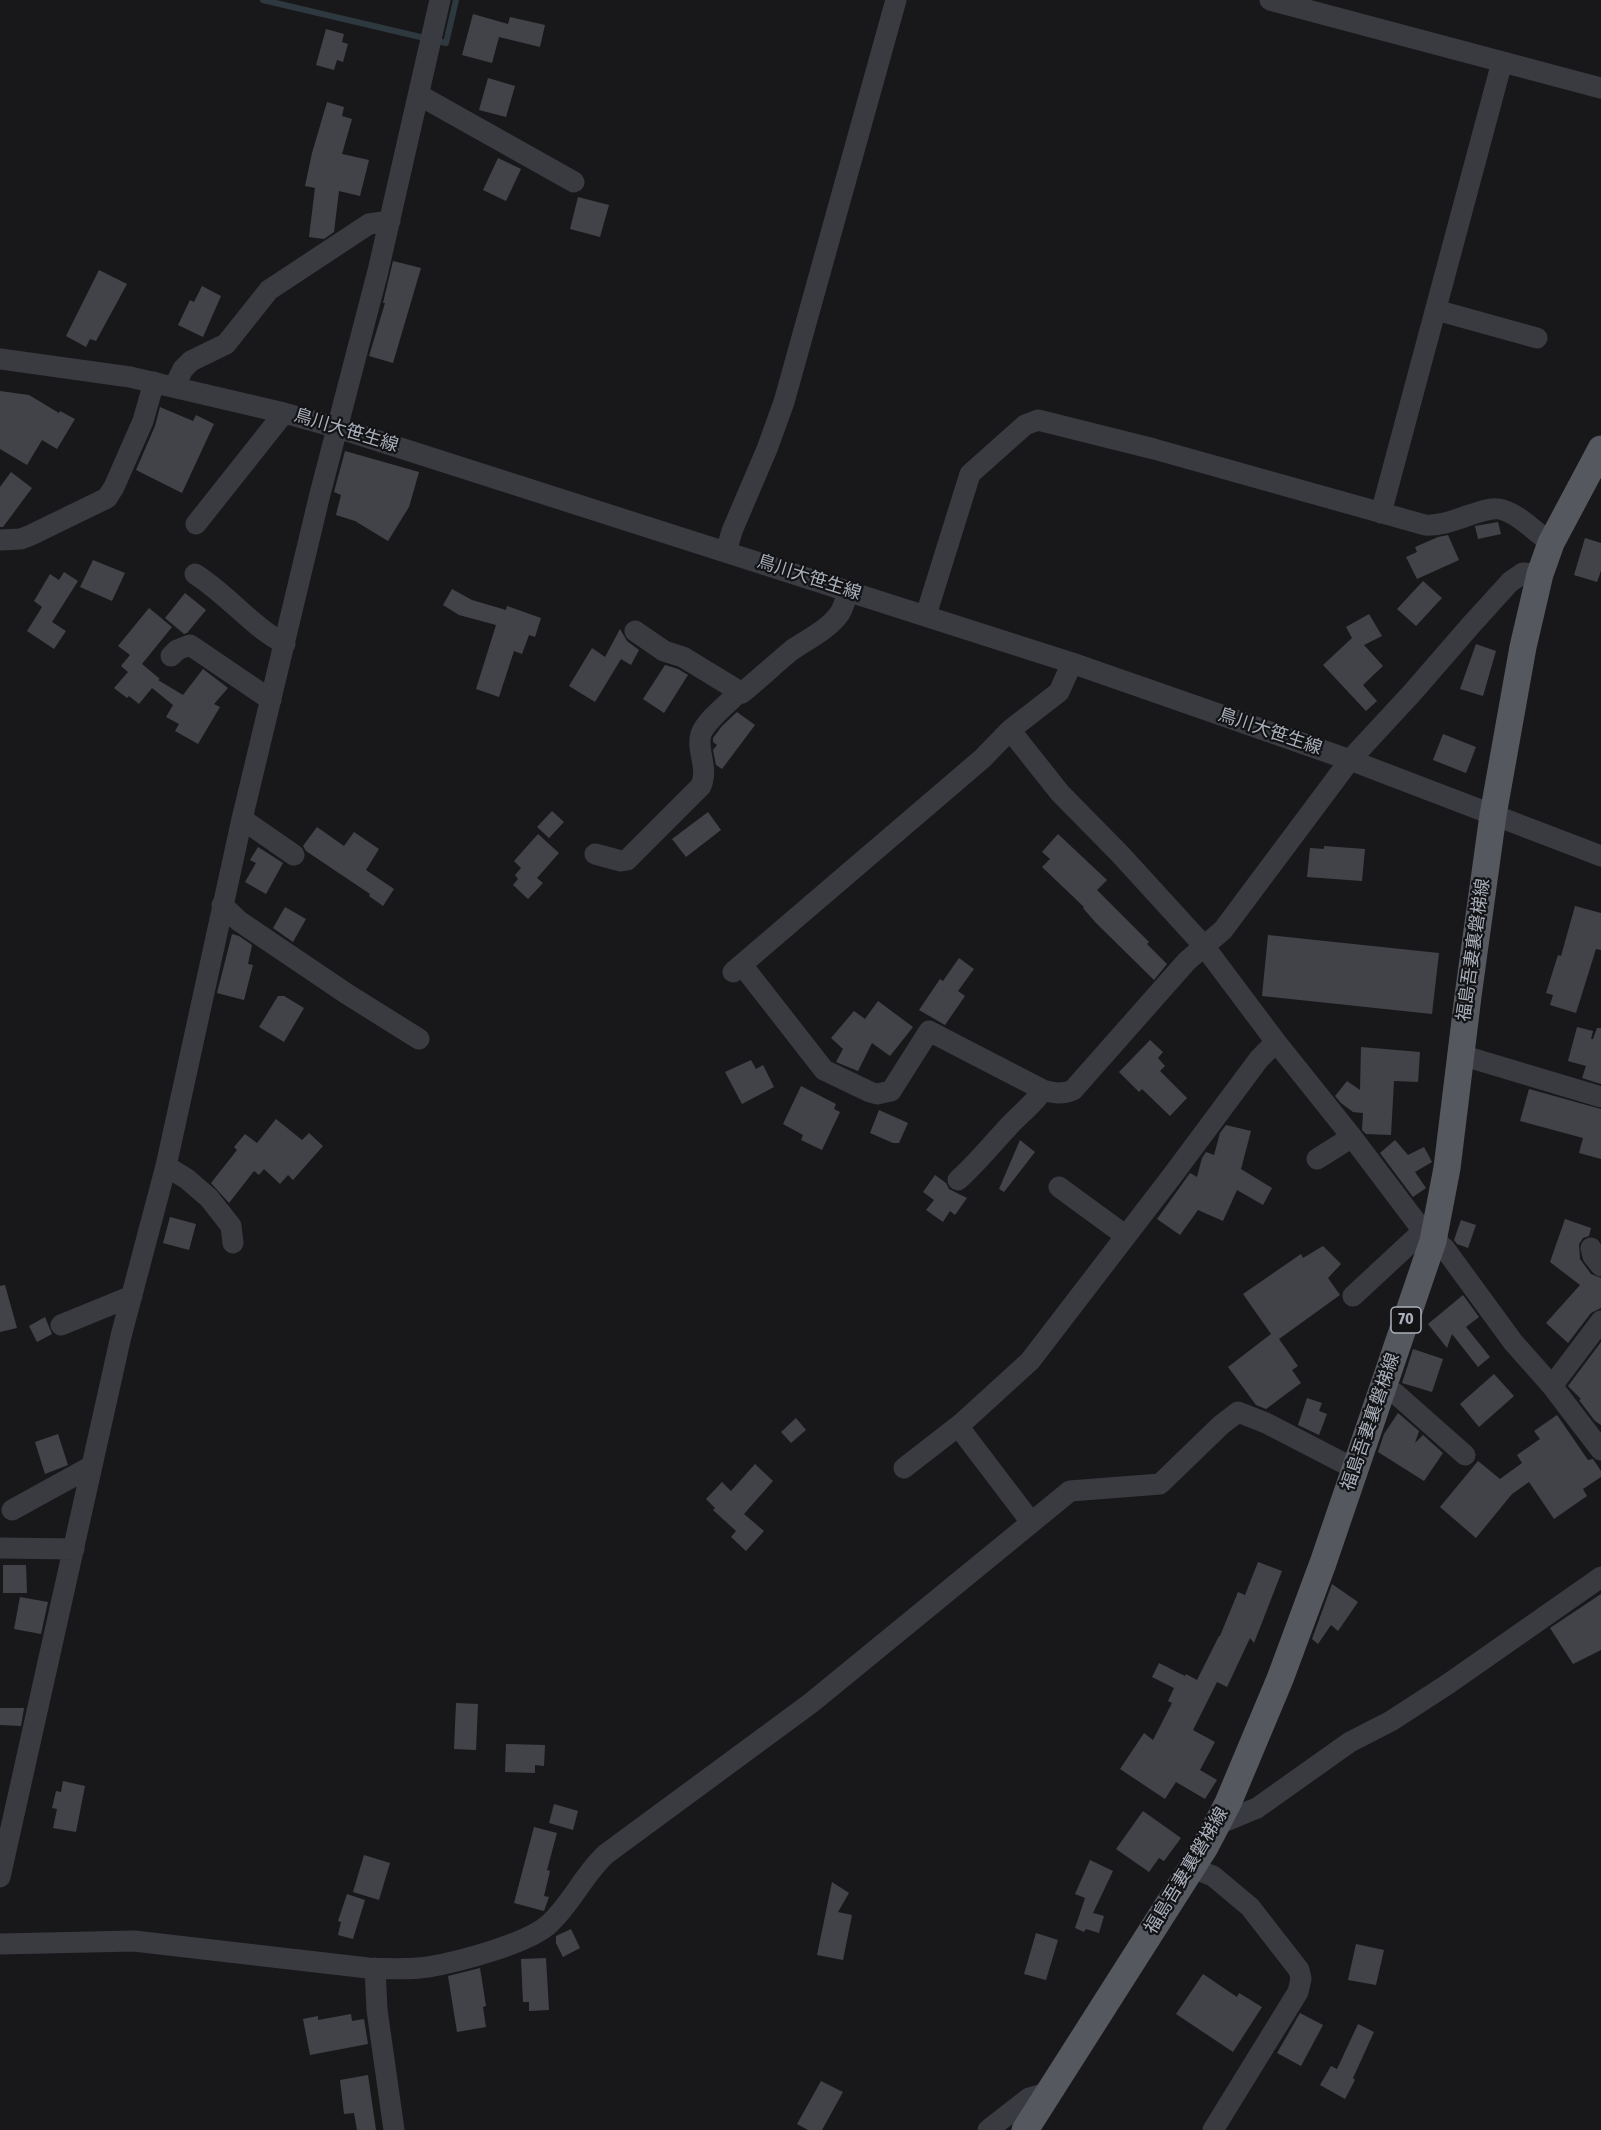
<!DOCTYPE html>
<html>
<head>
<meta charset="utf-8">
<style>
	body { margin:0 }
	canvas { display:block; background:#18181b }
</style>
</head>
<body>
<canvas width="1601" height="2130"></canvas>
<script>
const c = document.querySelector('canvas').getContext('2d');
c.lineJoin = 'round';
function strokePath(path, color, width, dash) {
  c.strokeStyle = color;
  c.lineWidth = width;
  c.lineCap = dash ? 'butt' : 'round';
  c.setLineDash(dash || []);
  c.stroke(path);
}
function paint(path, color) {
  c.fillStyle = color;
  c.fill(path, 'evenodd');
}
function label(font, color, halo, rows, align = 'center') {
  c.font = font + ' "Fira Sans Condensed","Noto Sans JP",sans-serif';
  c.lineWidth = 4.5;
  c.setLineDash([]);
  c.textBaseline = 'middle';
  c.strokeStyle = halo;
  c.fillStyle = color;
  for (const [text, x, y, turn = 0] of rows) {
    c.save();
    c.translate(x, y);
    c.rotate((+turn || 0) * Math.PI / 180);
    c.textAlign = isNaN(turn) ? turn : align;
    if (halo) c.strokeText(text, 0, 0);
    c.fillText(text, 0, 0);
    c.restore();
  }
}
strokePath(new Path2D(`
	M 263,0 L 446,43 L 456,0`), '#2d393f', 6);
paint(new Path2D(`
	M 473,14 L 508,24 L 510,17 L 545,25 L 540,47 L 499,37 L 492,63 L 462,55 Z
	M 326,29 L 344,34 L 342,42 L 348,44 L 343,62 L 337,60 L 334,70 L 316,65 Z
	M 488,78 L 515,86 L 506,117 L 479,110 Z
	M 327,102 L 344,107 L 342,116 L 352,119 L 342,154 L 369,160 L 360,196 L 339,191 L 334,232 L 324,239 L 309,237 L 315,188 L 305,186 L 312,153 Z
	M 498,158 L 521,169 L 506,201 L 483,190 Z
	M 578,197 L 609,205 L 600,237 L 570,229 Z
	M 393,261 L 421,268 L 393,363 L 369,356 L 385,303 L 383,303 Z
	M 99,270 L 127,284 L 96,341 L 90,339 L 86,347 L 66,336 Z
	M 202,286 L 221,296 L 203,337 L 178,325 L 190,300 L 194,302 Z
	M 0,391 L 29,395 L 59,413 L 60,411 L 75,419 L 57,449 L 42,440 L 27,465 L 0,449 Z
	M 160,407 L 193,421 L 196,415 L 214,424 L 182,493 L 136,470 L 155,426 Z
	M 345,451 L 419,472 L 409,507 L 388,541 L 355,521 L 336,515 L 341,495 L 334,492 Z
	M 11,472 L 32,488 L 3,527 L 0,527 L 0,487 Z
	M 1498,522 L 1501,534 L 1478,539 L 1475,526 Z
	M 1448,535 L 1459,560 L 1417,579 L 1406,557 L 1417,552 L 1415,547 L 1438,537 Z
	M 1585,538 L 1601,543 L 1601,571 L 1597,582 L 1574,575 Z
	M 93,560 L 125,573 L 112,601 L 80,587 Z
	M 64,572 L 78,581 L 52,622 L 66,631 L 54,649 L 27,631 L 42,607 L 34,601 L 50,574 L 59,580 Z
	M 1423,581 L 1442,598 L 1416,626 L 1397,609 Z
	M 452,589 L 472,600 L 506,610 L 507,606 L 541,618 L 535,637 L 529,635 L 522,654 L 514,651 L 499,697 L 476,689 L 496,625 L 459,615 L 443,605 Z
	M 185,593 L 206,610 L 187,633 L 184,634 L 165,618 Z
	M 149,608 L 172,627 L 142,664 L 160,679 L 158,680 L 183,695 L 203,669 L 228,688 L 214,704 L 220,707 L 198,744 L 175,731 L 179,724 L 166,717 L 173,705 L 152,688 L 139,704 L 129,696 L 127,698 L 114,688 L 128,672 L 121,666 L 130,655 L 118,646 Z
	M 1369,614 L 1382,636 L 1364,645 L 1383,666 L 1363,685 L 1377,701 L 1366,711 L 1323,665 L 1352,638 L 1346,627 Z
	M 620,629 L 627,641 L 639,650 L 631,665 L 621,659 L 595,702 L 569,686 L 592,648 L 605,657 Z
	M 1476,644 L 1496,651 L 1483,696 L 1460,689 Z
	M 665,665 L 678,669 L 688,675 L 664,713 L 643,699 Z
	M 737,712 L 755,725 L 722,769 L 716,765 L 713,750 L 717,745 L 713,742 L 713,738 L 722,726 Z
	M 1443,734 L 1476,747 L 1466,773 L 1433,760 Z
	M 552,811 L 564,822 L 549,838 L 537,827 Z
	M 708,812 L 721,830 L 686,857 L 672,839 Z
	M 317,827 L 344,846 L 354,832 L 379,849 L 366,870 L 394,889 L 383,906 L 369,896 L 370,894 L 306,851 L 303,846 Z
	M 538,834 L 559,853 L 537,878 L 543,883 L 528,899 L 513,885 L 518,879 L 515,875 L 521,868 L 514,861 Z
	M 1058,834 L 1107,880 L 1097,890 L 1149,942 L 1147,944 L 1167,964 L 1154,980 L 1096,923 L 1083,908 L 1084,907 L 1042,867 L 1050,859 L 1042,852 Z
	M 1324,846 L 1365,849 L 1362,881 L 1307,877 L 1310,848 L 1324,849 Z
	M 258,847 L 283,863 L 266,894 L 245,882 L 256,863 L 250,860 Z
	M 1575,906 L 1601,913 L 1601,950 L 1596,949 L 1576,1013 L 1550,1005 L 1553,995 L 1546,993 L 1558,955 L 1561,956 Z
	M 285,907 L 306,919 L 293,942 L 273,928 Z
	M 232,934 L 239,936 L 252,945 L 248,964 L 253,965 L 244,1000 L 217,993 Z
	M 1268,935 L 1439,953 L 1432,1014 L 1262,996 Z
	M 959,958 L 974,969 L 958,991 L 965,996 L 945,1025 L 919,1010 L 940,979 L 943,981 Z
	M 278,996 L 284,996 L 304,1008 L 284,1042 L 259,1027 Z
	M 878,1001 L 913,1027 L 890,1056 L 872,1043 L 858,1071 L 836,1062 L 843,1049 L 831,1038 L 854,1011 L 865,1019 Z
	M 1577,1027 L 1593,1031 L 1591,1039 L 1593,1039 L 1597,1028 L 1601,1028 L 1601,1084 L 1582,1078 L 1586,1066 L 1568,1061 Z
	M 1150,1040 L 1163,1052 L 1158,1058 L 1165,1066 L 1160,1071 L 1187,1098 L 1170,1116 L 1142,1089 L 1139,1092 L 1119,1072 Z
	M 1361,1047 L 1420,1052 L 1418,1082 L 1394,1081 L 1391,1135 L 1366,1134 L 1362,1130 L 1363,1113 L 1353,1112 L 1341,1103 L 1335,1096 L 1347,1081 L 1360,1090 Z
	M 751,1060 L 756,1069 L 763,1065 L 774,1087 L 742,1104 L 725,1072 Z
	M 801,1086 L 836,1104 L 834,1109 L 840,1112 L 822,1150 L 801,1140 L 803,1135 L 783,1124 Z
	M 1529,1089 L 1601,1109 L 1601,1159 L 1579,1153 L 1583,1138 L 1520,1121 Z
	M 879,1110 L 908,1123 L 899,1143 L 893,1143 L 870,1133 Z
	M 276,1119 L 302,1140 L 309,1133 L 323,1146 L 293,1180 L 288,1175 L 280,1184 L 264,1169 L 259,1175 L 254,1171 L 229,1203 L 211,1183 L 237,1150 L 234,1147 L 245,1134 L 257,1143 Z
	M 1226,1125 L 1251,1131 L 1241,1169 L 1272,1188 L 1263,1205 L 1237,1190 L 1223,1221 L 1198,1210 L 1180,1235 L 1157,1219 L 1190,1173 L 1197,1177 L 1202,1158 L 1206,1152 L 1214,1155 L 1220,1133 Z
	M 1020,1140 L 1035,1152 L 1004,1192 L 999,1189 Z
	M 1395,1140 L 1408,1155 L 1424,1147 L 1432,1162 L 1415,1172 L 1426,1188 L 1413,1197 L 1380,1153 Z
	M 935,1175 L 946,1183 L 949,1189 L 967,1198 L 955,1215 L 950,1211 L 943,1222 L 926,1210 L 934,1200 L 923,1192 Z
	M 170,1217 L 196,1224 L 189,1250 L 163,1243 Z
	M 1565,1219 L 1591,1228 L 1589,1236 L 1583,1238 L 1579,1244 L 1580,1259 L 1591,1274 L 1601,1278 L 1601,1308 L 1591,1313 L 1568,1343 L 1546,1323 L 1580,1285 L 1550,1262 Z
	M 1461,1220 L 1476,1225 L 1468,1248 L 1457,1244 L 1454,1240 Z
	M 1323,1246 L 1341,1264 L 1328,1278 L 1340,1295 L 1279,1339 L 1298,1366 L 1292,1370 L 1301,1383 L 1266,1409 L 1256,1405 L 1228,1367 L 1271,1334 L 1243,1294 L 1301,1254 L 1303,1258 Z
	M 5,1285 L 17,1328 L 0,1332 L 0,1286 Z
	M 1463,1295 L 1479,1317 L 1466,1327 L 1490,1357 L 1478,1367 L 1452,1334 L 1447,1348 L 1428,1324 Z
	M 45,1317 L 52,1334 L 37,1342 L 29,1326 Z
	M 1601,1342 L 1601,1425 L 1595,1421 L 1579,1400 L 1581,1399 L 1568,1386 Z
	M 1413,1349 L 1443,1359 L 1432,1392 L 1402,1383 Z
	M 1494,1374 L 1514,1396 L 1479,1427 L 1460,1404 Z
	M 1307,1398 L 1322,1403 L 1319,1411 L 1327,1414 L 1319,1435 L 1298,1425 Z
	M 1398,1413 L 1419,1431 L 1415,1443 L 1423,1435 L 1443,1453 L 1424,1481 L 1378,1452 L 1384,1434 Z
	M 1557,1415 L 1588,1460 L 1593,1459 L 1601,1471 L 1601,1477 L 1583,1489 L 1587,1496 L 1554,1519 L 1529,1482 L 1512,1494 L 1476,1538 L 1440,1507 L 1478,1461 L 1500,1479 L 1522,1463 L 1517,1455 L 1540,1439 L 1534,1431 Z
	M 796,1418 L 806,1430 L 791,1443 L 781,1432 Z
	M 58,1434 L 68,1465 L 45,1474 L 35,1442 Z
	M 755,1464 L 773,1481 L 744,1514 L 764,1531 L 746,1551 L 731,1537 L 736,1531 L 713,1510 L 715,1508 L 706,1499 L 722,1482 L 731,1491 Z
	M 1258,1562 L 1282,1571 L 1254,1643 L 1250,1638 L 1227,1687 L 1217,1682 L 1193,1730 L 1215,1742 L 1200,1770 L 1217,1780 L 1205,1799 L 1176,1782 L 1165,1799 L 1120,1769 L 1144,1733 L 1153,1740 L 1172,1703 L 1168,1701 L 1174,1688 L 1152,1677 L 1159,1663 L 1185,1676 L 1186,1674 L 1197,1680 L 1219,1636 L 1220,1636 L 1238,1592 L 1245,1595 Z
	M 3,1565 L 26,1565 L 27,1593 L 3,1593 Z
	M 1332,1584 L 1358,1602 L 1338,1631 L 1331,1625 L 1318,1644 L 1312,1639 Z
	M 1601,1594 L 1601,1650 L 1573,1664 L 1550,1628 Z
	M 20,1597 L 48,1602 L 41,1634 L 14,1629 Z
	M 456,1703 L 478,1704 L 476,1750 L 454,1749 Z
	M 0,1708 L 24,1708 L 21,1726 L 0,1725 Z
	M 506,1744 L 545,1745 L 544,1766 L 535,1765 L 535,1773 L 505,1772 Z
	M 63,1781 L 85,1786 L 76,1832 L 53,1828 L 57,1809 L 52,1808 L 56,1791 L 61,1792 Z
	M 554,1804 L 578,1811 L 573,1830 L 549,1823 Z
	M 1143,1811 L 1181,1838 L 1164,1861 L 1159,1858 L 1149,1872 L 1116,1849 Z
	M 534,1827 L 557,1833 L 547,1870 L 550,1871 L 544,1896 L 549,1897 L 544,1911 L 514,1903 Z
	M 364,1855 L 390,1863 L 379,1900 L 353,1892 Z
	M 1090,1860 L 1113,1871 L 1093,1913 L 1104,1916 L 1099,1933 L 1086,1929 L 1084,1932 L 1075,1928 L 1085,1898 L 1075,1894 Z
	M 832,1882 L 849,1893 L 838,1912 L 852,1915 L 843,1960 L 817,1955 Z
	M 347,1894 L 365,1900 L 353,1939 L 338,1935 L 341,1922 L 338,1921 Z
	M 571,1929 L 580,1948 L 563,1957 L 556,1943 L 556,1936 Z
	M 1036,1933 L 1058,1940 L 1046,1980 L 1024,1974 Z
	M 1356,1944 L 1384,1950 L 1376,1985 L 1348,1980 Z
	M 546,1958 L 549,2010 L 529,2011 L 529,2002 L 523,2002 L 521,1959 Z
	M 480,1968 L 486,2006 L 483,2007 L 486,2027 L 457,2032 L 448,1976 Z
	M 1203,1974 L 1237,1997 L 1239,1993 L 1262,2007 L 1233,2052 L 1176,2014 Z
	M 1300,2013 L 1323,2025 L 1301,2066 L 1277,2053 Z
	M 351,2014 L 352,2021 L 364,2019 L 368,2044 L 310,2055 L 303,2019 L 318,2016 L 318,2020 Z
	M 1358,2024 L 1374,2032 L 1353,2078 L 1355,2080 L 1345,2099 L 1320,2085 L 1331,2066 L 1337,2069 Z
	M 368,2075 L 376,2130 L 357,2130 L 354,2113 L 344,2114 L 340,2080 Z
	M 821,2081 L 843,2092 L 822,2130 L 808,2130 L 797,2124 Z`), '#424348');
strokePath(new Path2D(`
	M 1270,0 L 1601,88
	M 419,95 L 574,182
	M 1436,310 L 1537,338
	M 0,359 L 130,377 L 284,413 L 338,428 L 1072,663 L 1350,760 L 1601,856
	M 174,387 L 183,369 L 191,361 L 226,344 L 269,290 L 369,224 L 390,221
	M 1381,513 L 1502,62
	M 196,524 L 284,413
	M 0,540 L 21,539 L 31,535 L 107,498 L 114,487 L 143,421 L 154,382
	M 726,552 L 732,531 L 767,449 L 784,402 L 896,0
	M 195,574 C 227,594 251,626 285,644
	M 926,615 L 970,474 L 1025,425 L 1038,420 L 1154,449 L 1425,525 C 1451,527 1481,506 1499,509 C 1517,512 1535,532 1551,543
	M 635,631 L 664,651 L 683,657 L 742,693 C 759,679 775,664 792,650 C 808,639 829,629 840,613 C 844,606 846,598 848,591
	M 171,656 L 177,650 L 190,645 L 271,700
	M 1072,663 L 1059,692 L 1010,730 L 1060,793 L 1120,854 L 1204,946 L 1276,1042 L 1352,1137 L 1317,1159
	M 242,819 L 294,855
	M 595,854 L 621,861 L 627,860 L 701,786 C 709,767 696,751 701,734 C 706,720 729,703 739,692
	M 222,905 L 239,921 L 347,994 L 419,1039
	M 742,965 L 824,1070 L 870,1092 L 877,1094 L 891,1091 L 929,1031 L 1043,1090 C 1053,1093 1062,1095 1073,1090 L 1187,961 L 1223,930 L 1350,760 L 1412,693 L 1471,625 L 1510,582 L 1523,573 L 1540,574
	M 733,972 L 983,758 L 1010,730
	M 1461,1055 L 1601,1097
	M 1352,1137 L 1423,1231 L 1445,1249 L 1513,1342 L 1552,1386 L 1601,1450
	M 166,1166 L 187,1179 L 209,1198 L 231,1226 L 233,1243
	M 958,1180 C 977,1163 993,1143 1010,1125 C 1021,1113 1035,1103 1043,1090
	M 1059,1187 L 1126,1236
	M 1591,1248 L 1593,1256 L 1601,1266
	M 1353,1296 L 1423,1231
	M 61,1325 L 132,1296
	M 1552,1386 L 1601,1321
	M 1382,1387 L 1396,1394 L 1465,1455
	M 958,1426 L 1031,1522
	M 904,1468 L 962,1423 L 1030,1361 L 1172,1176 L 1259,1059 L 1276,1042
	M 12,1510 L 92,1466
	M 0,1548 L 74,1549
	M 1216,1825 L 1257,1808 L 1350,1742 L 1391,1721 L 1448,1684 L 1601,1577
	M 1192,1868 L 1213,1876 L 1250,1907 L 1299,1970 L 1301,1979 L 1298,1992 L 1213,2130
	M 0,1877 L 121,1336 L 166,1166 L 242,819 L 320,494 L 378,271 L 440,0
	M 0,1944 L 134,1941 L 368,1968 C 388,1969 408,1970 428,1967 C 458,1962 526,1944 548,1925 C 571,1905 583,1875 606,1854 L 811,1703 L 1070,1491 L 1160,1484 L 1221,1425 L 1238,1412 L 1266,1423 L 1355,1469
	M 375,1968 L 377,2010 L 394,2130
	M 988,2130 L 1029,2098 L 1050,2092`), '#393b40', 21);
strokePath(new Path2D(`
	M 1025,2130 L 1205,1847 L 1228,1803 L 1280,1679 L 1323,1563 L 1433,1241 L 1447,1168 L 1468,996 L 1493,815 L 1523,647 L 1540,574 L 1551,543 L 1601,449`), '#55585f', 27);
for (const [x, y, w] of [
	[1406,1320,30]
]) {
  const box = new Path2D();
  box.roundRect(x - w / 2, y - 13, w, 26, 4.5);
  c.fillStyle = '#131316';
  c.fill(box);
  strokePath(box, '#aab0bb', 1.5);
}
label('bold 16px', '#aab0bb', null, [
	["70",1406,1320]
]);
label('18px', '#aab0bb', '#131316', [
	["鳥川大笹生線",346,431,17],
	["鳥川大笹生線",809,578,18],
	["鳥川大笹生線",1270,732,19],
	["福島吾妻裏磐梯線",1474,950,-82],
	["福島吾妻裏磐梯線",1371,1422,-71],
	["福島吾妻裏磐梯線",1187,1871,-59]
]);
</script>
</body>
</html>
